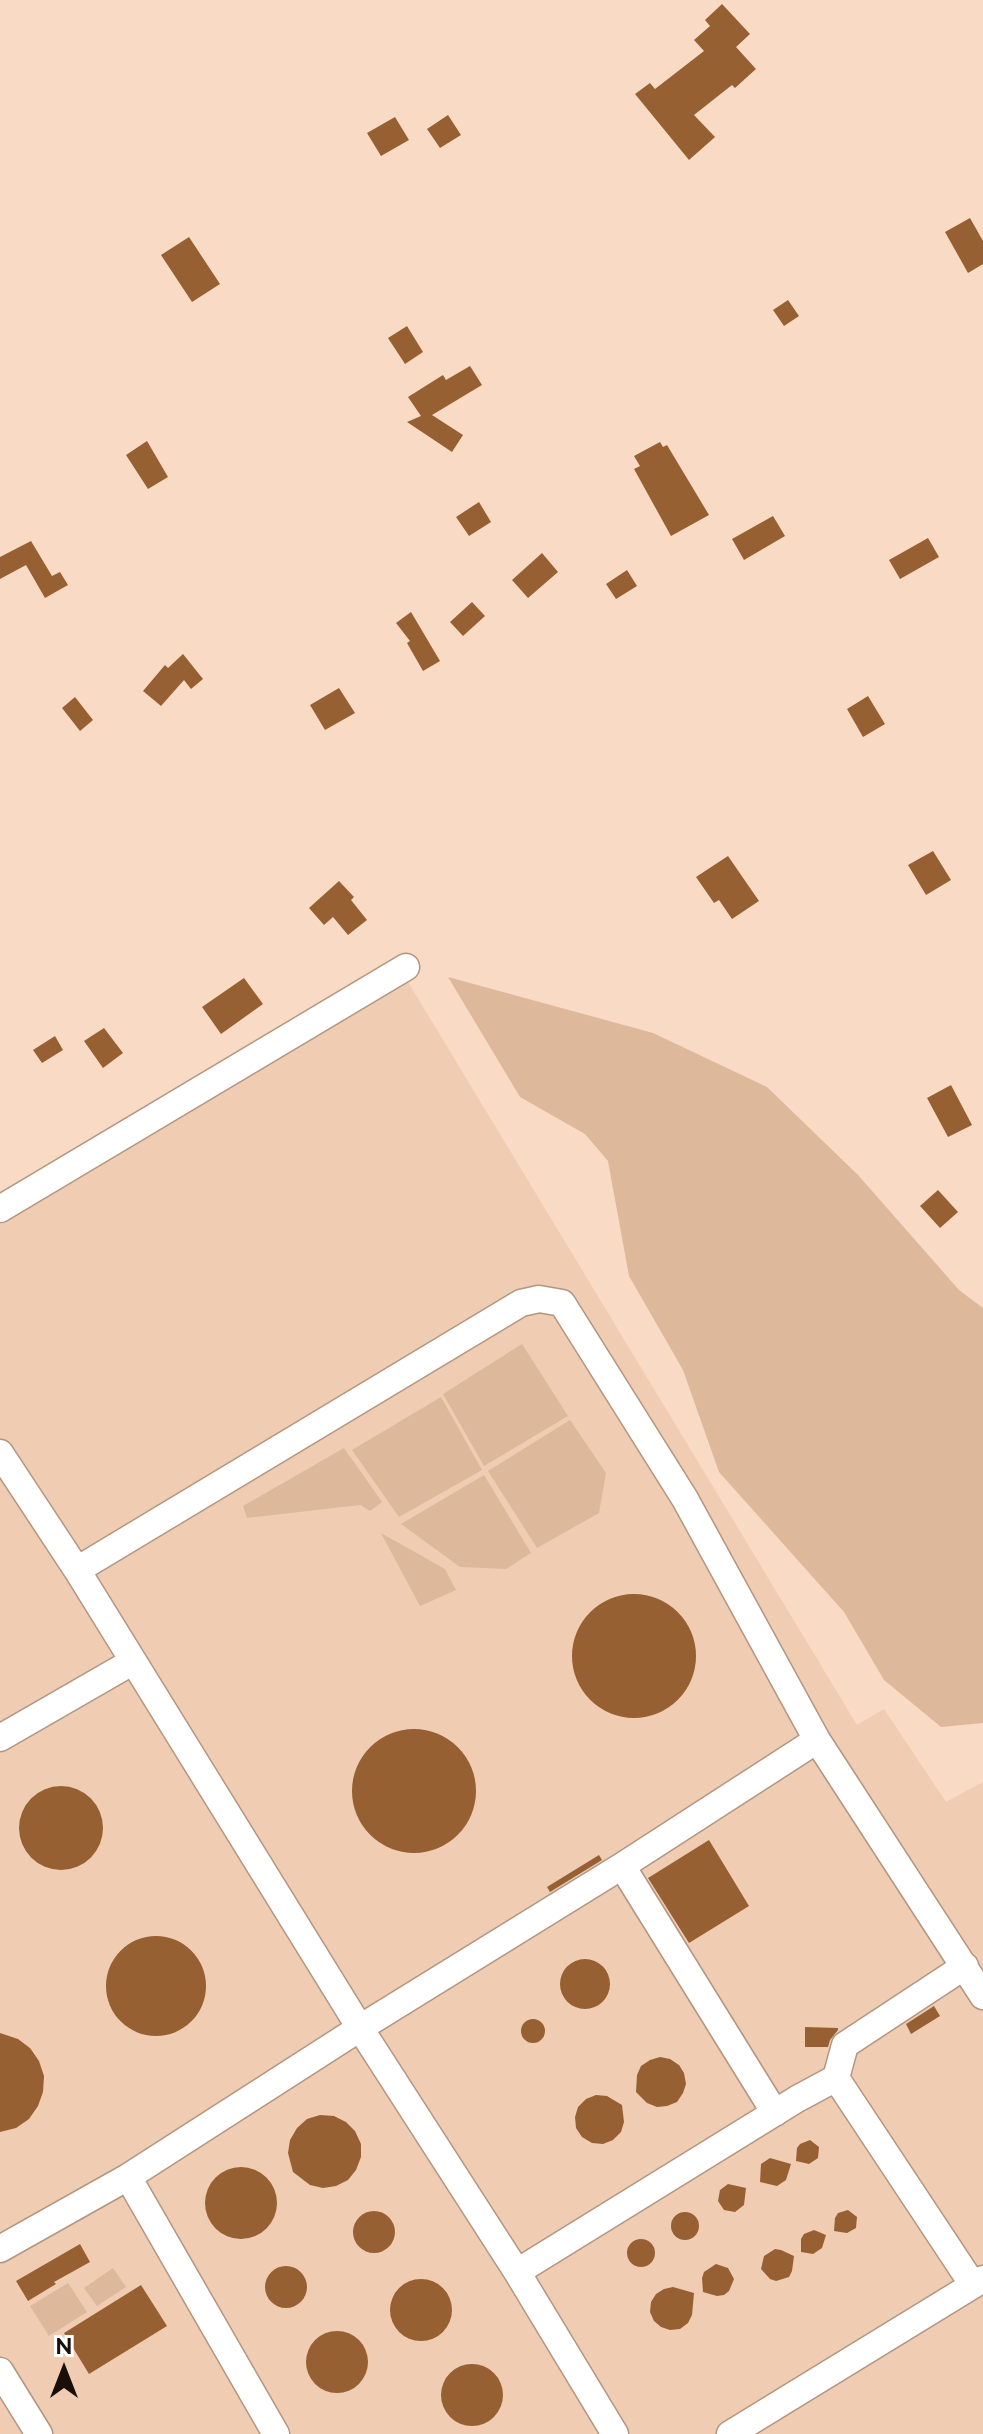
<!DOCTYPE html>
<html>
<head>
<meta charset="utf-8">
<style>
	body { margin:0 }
	#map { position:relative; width:983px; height:2434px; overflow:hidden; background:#f8dac5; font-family:Raleway,sans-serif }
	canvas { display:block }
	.north { position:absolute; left:24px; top:2330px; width:80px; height:80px; -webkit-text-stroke:6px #fff; paint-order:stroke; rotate:0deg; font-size:22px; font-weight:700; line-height:32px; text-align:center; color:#190f08 }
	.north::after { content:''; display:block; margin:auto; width:28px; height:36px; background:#190f08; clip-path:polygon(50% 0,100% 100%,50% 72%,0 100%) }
</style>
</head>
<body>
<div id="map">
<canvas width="983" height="2434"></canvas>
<div class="north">N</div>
</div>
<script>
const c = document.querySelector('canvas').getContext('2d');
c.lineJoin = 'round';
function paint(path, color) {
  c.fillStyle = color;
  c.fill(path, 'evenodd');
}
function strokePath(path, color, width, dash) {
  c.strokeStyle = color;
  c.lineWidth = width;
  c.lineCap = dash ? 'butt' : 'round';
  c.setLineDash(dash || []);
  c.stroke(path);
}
paint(new Path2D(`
	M 405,977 L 857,1725 L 884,1709 L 946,1802 L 983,1782 L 983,2434 L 0,2434 L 0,1225 Z`), '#f0ccb2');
paint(new Path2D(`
	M 448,977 L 653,1033 L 767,1087 L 858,1175 L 959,1290 L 983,1308 L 983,1723 L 941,1727 L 884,1680 L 844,1612 L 719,1472 L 683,1370 L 629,1276 L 608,1161 L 585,1134 L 520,1097 Z
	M 522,1344 L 568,1416 L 484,1466 L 443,1394 Z
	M 441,1397 L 482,1470 L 399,1517 L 352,1450 Z
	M 570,1420 L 606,1473 L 599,1513 L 537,1548 L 488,1471 Z
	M 344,1448 L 382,1502 L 370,1511 L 360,1505 L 247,1518 L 243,1506 Z
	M 484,1475 L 531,1553 L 506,1569 L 460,1567 L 401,1524 Z
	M 381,1533 L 445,1569 L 456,1590 L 420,1606 Z
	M 113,2268 L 126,2287 L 97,2306 L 84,2288 Z
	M 68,2283 L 87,2312 L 49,2336 L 30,2306 Z`), '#deb89b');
paint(new Path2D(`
	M 722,4 L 750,34 L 736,47 L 756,69 L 735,88 L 732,85 L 694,115 L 715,137 L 689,160 L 635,94 L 650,83 L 655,89 L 704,51 L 694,40 L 710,26 L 705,20 Z
	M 448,115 L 461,135 L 440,148 L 427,129 Z
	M 395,117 L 409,140 L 381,156 L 367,133 Z
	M 970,218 L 983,241 L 983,264 L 968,273 L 945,232 Z
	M 189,237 L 220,284 L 192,302 L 161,255 Z
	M 788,300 L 799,316 L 784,326 L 773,310 Z
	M 407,326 L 423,352 L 405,364 L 388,338 Z
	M 470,366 L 482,385 L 432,415 L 463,435 L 452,452 L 407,422 L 421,416 L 408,397 L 443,375 L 446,380 Z
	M 147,441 L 168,477 L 148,489 L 126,455 Z
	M 660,442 L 663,447 L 667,445 L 709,515 L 671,536 L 634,469 L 640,466 L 634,456 Z
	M 479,502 L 491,522 L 469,536 L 456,517 Z
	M 773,516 L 785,536 L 744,560 L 732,539 Z
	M 928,538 L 939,557 L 900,579 L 889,560 Z
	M 31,541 L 52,576 L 60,572 L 68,585 L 45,598 L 26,565 L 0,579 L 0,557 Z
	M 542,553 L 558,572 L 528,598 L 512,580 Z
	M 627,570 L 637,586 L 616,599 L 606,584 Z
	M 472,602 L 485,616 L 463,636 L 450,622 Z
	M 411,612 L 440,661 L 423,671 L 407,643 L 410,641 L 396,623 Z
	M 183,654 L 203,679 L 191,689 L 184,680 L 161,706 L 143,691 L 165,665 L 168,668 Z
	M 339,688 L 355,713 L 325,730 L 310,705 Z
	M 868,696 L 885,724 L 863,737 L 847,709 Z
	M 75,697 L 93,720 L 80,731 L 62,708 Z
	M 933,851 L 951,880 L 926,895 L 908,865 Z
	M 728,856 L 759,901 L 732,919 L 719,900 L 714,903 L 696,877 Z
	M 339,881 L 354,897 L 351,900 L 367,920 L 348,935 L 333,917 L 324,925 L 309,908 Z
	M 244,978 L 263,1004 L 221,1034 L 202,1007 Z
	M 104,1028 L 123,1053 L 103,1068 L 84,1041 Z
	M 55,1036 L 63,1050 L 42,1063 L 33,1050 Z
	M 951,1085 L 972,1125 L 948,1137 L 927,1098 Z
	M 938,1190 L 958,1212 L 940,1228 L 920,1206 Z
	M572 1656a62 62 0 1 1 124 0a62 62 0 1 1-124 0Z
	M352 1791a62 62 0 1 1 124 0a62 62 0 1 1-124 0Z
	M19 1828a42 42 0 1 1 84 0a42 42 0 1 1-84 0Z
	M 709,1840 L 749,1906 L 689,1943 L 648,1878 Z
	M 599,1855 L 602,1860 L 550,1892 L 547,1887 Z
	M106 1986a50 50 0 1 1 100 0a50 50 0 1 1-100 0Z
	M560 1984a25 25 0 1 1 50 0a25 25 0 1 1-50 0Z
	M 934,2006 L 940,2016 L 911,2034 L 906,2024 Z
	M521 2031a12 12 0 1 1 24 0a12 12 0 1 1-24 0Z
	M 805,2027 L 838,2028 L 838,2030 L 830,2040 L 828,2047 L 805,2047 Z
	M 0,2033 L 18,2039 L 30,2048 L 39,2061 L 44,2076 L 43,2092 L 38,2106 L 29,2119 L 16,2128 L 0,2132 Z
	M 660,2057 L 670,2059 L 679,2065 L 684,2073 L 686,2084 L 683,2093 L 677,2102 L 667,2106 L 657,2107 L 647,2103 L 636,2092 L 637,2075 L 641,2066 L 650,2060 Z
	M 596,2095 L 607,2096 L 622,2105 L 624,2122 L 621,2132 L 613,2140 L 603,2144 L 592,2143 L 582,2137 L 576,2128 L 575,2117 L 578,2107 L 586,2099 Z
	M 320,2115 L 334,2116 L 346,2122 L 355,2131 L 361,2144 L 361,2157 L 356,2170 L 348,2180 L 336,2186 L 323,2188 L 310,2185 L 293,2172 L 288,2153 L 290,2140 L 297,2128 L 307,2119 Z
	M 810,2140 L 819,2147 L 818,2158 L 809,2164 L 796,2161 L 797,2148 L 800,2144 Z
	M 770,2158 L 791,2164 L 786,2180 L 777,2186 L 760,2182 L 761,2164 Z
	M205 2203a36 36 0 1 1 72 0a36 36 0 1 1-72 0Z
	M 728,2184 L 746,2188 L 744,2205 L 735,2212 L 724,2210 L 718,2201 L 720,2190 Z
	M 848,2210 L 857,2217 L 856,2228 L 847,2233 L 834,2231 L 835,2218 L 838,2213 Z
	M353 2232a21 21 0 1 1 42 0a21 21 0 1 1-42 0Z
	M671 2226a14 14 0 1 1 28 0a14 14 0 1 1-28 0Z
	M 814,2230 L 826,2235 L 822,2248 L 813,2254 L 801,2252 L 801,2239 L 804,2234 Z
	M627 2253a14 14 0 1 1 28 0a14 14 0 1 1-28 0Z
	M 80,2244 L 90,2262 L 54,2282 L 56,2284 L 28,2301 L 16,2281 Z
	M 775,2249 L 781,2250 L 794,2256 L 792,2271 L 789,2277 L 776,2281 L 770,2279 L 761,2269 L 764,2256 Z
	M 716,2264 L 728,2268 L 734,2279 L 729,2291 L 724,2295 L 717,2296 L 703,2292 L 702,2278 L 704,2272 Z
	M265 2287a21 21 0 1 1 42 0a21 21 0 1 1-42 0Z
	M390 2310a31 31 0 1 1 62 0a31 31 0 1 1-62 0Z
	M 141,2285 L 167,2326 L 89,2374 L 64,2333 Z
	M 673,2287 L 694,2293 L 692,2315 L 688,2323 L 680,2329 L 670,2330 L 661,2327 L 654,2321 L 650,2312 L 651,2302 L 656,2294 L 664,2289 Z
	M306 2362a31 31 0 1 1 62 0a31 31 0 1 1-62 0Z
	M441 2395a31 31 0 1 1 62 0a31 31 0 1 1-62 0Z`), '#976032');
const minor = new Path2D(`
	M 0,1209 L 406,967
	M 0,1453 L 77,1570 L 360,2028 L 517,2272 L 615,2434
	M 77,1570 L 521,1303 L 539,1299 L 562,1303 L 685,1499 L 817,1740 L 983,1996
	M 0,1738 L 132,1662
	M 622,1866 L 775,2113
	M 836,2078 L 973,2285
	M 128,2177 L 276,2434
	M 0,2249 L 128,2177 L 360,2028 L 622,1866 L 817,1740
	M 517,2272 L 797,2099 L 836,2078 L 845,2045 L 965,1966
	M 0,2371 L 39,2434
	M 730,2434 L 983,2279`);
strokePath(minor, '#b29682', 29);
strokePath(minor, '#fff', 26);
</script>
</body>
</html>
